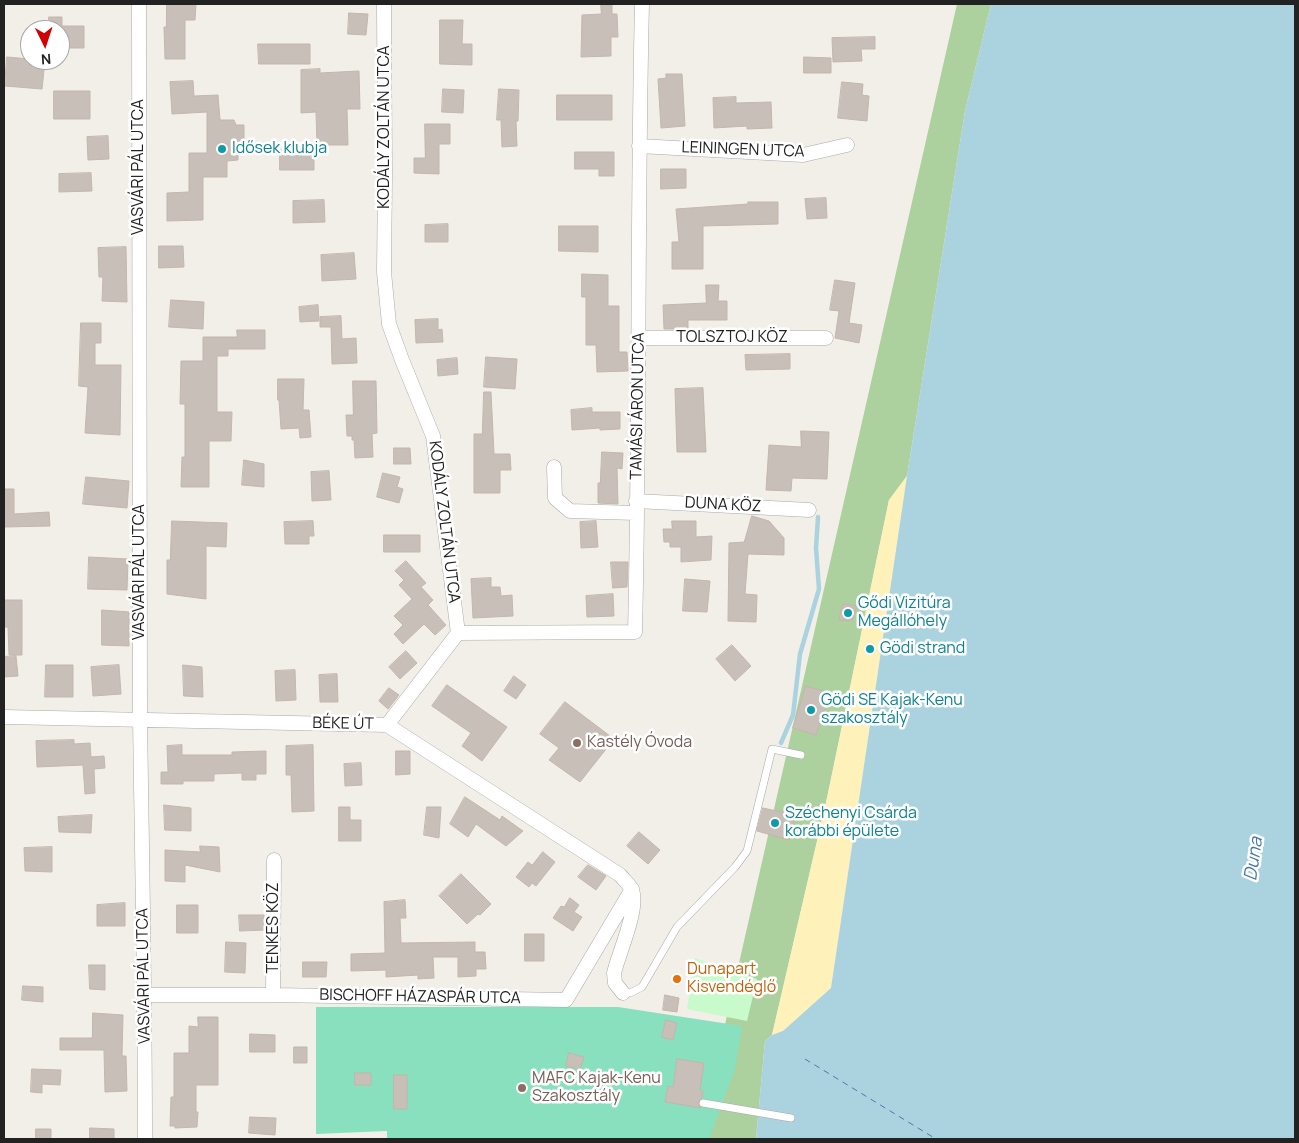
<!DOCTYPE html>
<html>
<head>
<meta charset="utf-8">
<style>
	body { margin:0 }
	#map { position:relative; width:1299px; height:1143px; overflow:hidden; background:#f2efe9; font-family:Manrope,sans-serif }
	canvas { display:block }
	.frame { position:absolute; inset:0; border:5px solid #222; pointer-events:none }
	.north { position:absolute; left:20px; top:20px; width:50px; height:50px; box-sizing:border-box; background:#fff; border:1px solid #a7a7a7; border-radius:50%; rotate:176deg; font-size:14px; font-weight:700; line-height:20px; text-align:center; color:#222 }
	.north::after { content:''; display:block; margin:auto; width:18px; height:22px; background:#d40000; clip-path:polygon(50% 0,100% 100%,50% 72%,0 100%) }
</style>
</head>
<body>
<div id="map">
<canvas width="1299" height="1143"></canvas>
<div class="frame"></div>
<div class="north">N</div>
</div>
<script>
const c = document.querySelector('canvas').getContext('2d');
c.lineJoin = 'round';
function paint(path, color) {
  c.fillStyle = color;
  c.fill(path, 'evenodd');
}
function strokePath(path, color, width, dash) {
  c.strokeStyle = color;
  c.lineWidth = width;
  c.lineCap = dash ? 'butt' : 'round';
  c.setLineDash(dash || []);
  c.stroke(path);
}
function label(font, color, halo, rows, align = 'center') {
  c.font = font + ' Manrope,sans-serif';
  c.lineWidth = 5;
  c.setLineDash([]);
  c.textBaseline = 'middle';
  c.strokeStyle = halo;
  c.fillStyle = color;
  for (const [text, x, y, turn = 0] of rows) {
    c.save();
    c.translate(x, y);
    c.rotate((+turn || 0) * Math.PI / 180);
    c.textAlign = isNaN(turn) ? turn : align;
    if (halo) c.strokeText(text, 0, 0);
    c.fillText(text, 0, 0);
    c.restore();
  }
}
paint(new Path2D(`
	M 957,4 L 991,4 L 965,111 L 907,476 L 889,500 L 827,798 L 772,1035 L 765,1041 L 756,1139 L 699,1139 Z`), '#add19e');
paint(new Path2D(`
	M 907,476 L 831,988 L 783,1031 L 772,1035 L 827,798 L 889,500 Z`), '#fff1ba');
paint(new Path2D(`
	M 695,958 L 757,979 L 747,1021 L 687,1009 Z`), '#c8facc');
paint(new Path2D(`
	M 316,1007 L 618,1007 L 742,1026 L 735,1069 L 709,1139 L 387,1139 L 387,1131 L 316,1134 Z`), '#88e0be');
paint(new Path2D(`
	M 991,4 L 1295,4 L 1295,1139 L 756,1139 L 765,1041 L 772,1035 L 783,1031 L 831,988 L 907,476 L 965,111 Z`), '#aad3df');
strokePath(new Path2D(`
	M 781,743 L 793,715 L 800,654 L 819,589 L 816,548 L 818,517`), '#aad3df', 4.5);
strokePath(new Path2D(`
	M 805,1059 L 936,1139`), '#4a7aab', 1, [6, 5]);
const building = new Path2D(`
	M 167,4 L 196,4 L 195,20 L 185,20 L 185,59 L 165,59 L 164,27 L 166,27 Z
	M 601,4 L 612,4 L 612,14 L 617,14 L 618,37 L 611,37 L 611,56 L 581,57 L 582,15 L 601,14 Z
	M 349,13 L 368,14 L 366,35 L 348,34 Z
	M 49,17 L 62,17 L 62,26 L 84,26 L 84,48 L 60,48 L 60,30 L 49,30 Z
	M 440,20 L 463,20 L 462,44 L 472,44 L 472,65 L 440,64 Z
	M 875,37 L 875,49 L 861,49 L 862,61 L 833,62 L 832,38 Z
	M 258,44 L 310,44 L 310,64 L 259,64 Z
	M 7,57 L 30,59 L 30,60 L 45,60 L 42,89 L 5,86 Z
	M 804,57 L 831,58 L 831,73 L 804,73 Z
	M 320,69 L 320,73 L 359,71 L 360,109 L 347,109 L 348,145 L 317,145 L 316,112 L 301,113 L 301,70 Z
	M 666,74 L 682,74 L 685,126 L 661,128 L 658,79 L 666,78 Z
	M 193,81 L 194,96 L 218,95 L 220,120 L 234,120 L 236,125 L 244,125 L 244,145 L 238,145 L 238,160 L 227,161 L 227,177 L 203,177 L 203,220 L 167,221 L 167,193 L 189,192 L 189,153 L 207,153 L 207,112 L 172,114 L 170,82 Z
	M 842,82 L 863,84 L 862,95 L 869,96 L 867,121 L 838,118 Z
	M 443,89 L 464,90 L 463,113 L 442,112 Z
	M 499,89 L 519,90 L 518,121 L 516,121 L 517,146 L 502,147 L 501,120 L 497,120 Z
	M 54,91 L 90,91 L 90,119 L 54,119 Z
	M 557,95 L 612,95 L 612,120 L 557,120 Z
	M 736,97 L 736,103 L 771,102 L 772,128 L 747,129 L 747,126 L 714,128 L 713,98 Z
	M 425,124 L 450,124 L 450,144 L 439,144 L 439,174 L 414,173 L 414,158 L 425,158 Z
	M 108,136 L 109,159 L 88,160 L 87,137 Z
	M 280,150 L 314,150 L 314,170 L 280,170 Z
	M 575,152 L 614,152 L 614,176 L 599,176 L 599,169 L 575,169 Z
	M 661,169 L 686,169 L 686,188 L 661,189 Z
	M 91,173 L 92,191 L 59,192 L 59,174 Z
	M 826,198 L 827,218 L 807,219 L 805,199 Z
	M 324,200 L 325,222 L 293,223 L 293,201 Z
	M 748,202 L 778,202 L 778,224 L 703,226 L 703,269 L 672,269 L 672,242 L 679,242 L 676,209 L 748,204 Z
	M 448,224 L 448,242 L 425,242 L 425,225 Z
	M 559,226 L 598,226 L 598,252 L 559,251 Z
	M 159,246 L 183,246 L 184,267 L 159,268 Z
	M 126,247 L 127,302 L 102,301 L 103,277 L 99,277 L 98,248 Z
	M 354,253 L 356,279 L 322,281 L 321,255 Z
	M 582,274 L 608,275 L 608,306 L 619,306 L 619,352 L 627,352 L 628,371 L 597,372 L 596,345 L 586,345 L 586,297 L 582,297 Z
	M 835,280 L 855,283 L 849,323 L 862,325 L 859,343 L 835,338 L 839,311 L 830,310 Z
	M 706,285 L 719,285 L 718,301 L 727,301 L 727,320 L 688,320 L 688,329 L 664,329 L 663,305 L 706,303 Z
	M 171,300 L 204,302 L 203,329 L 169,327 Z
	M 318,305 L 319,321 L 300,322 L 299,307 Z
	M 341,316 L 342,339 L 356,338 L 357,363 L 332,364 L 331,327 L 320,327 L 320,317 Z
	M 438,319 L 438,330 L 442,329 L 443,342 L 416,343 L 415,320 Z
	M 81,323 L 101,323 L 101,343 L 95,343 L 95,365 L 121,365 L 120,435 L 85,433 L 88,387 L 79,386 Z
	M 237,330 L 265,330 L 265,349 L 228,349 L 228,356 L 217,356 L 217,412 L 232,412 L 231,441 L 209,441 L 209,487 L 181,487 L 182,457 L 185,457 L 185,404 L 180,404 L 181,361 L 203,361 L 203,337 L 237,337 Z
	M 790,354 L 790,369 L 746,370 L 745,355 Z
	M 486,357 L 517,359 L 515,389 L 484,387 Z
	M 457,358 L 458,374 L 438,376 L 437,360 Z
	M 278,379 L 304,379 L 303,410 L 309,410 L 311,437 L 300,438 L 299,428 L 281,429 L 279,400 L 278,400 Z
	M 353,381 L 376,381 L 377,433 L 372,434 L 373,457 L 355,458 L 354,440 L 352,440 L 352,436 L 347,436 L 346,415 L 353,415 Z
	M 703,388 L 706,452 L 677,452 L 675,389 Z
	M 484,392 L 491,392 L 494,454 L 510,454 L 511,470 L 500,470 L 500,493 L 474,493 L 474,434 L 482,434 Z
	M 592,408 L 592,412 L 620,412 L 620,429 L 600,430 L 600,428 L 572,430 L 571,410 Z
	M 801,431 L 829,432 L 827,479 L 792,478 L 791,491 L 766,490 L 769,445 L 801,447 Z
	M 394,448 L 410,448 L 411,464 L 394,464 Z
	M 602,452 L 623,453 L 622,469 L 617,468 L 618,504 L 598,503 L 598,483 L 600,483 Z
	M 244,460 L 264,464 L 264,487 L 242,485 Z
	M 329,471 L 331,500 L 312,501 L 311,472 Z
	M 383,473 L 400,477 L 397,487 L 403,489 L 399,503 L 377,497 Z
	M 86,477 L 129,481 L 127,508 L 83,504 Z
	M 4,489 L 14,489 L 14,514 L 49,512 L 50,526 L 4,527 Z
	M 752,516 L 769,521 L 784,538 L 784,555 L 748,554 L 745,594 L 757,595 L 756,622 L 728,621 L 729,543 L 744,542 Z
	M 172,521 L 227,523 L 226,547 L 206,546 L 206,599 L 167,594 L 167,560 L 170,560 Z
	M 313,521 L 314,536 L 309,536 L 309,544 L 285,544 L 284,522 Z
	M 596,521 L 598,547 L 581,548 L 580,522 Z
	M 672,521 L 696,521 L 696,537 L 712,536 L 711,560 L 681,562 L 681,547 L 670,547 L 670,542 L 664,542 L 663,529 L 672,529 Z
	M 384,535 L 420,535 L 420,552 L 384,552 Z
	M 89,557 L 128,559 L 127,590 L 88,589 Z
	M 406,561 L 426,583 L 421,587 L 433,600 L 428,605 L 446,625 L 435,635 L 424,624 L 403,644 L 394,634 L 403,625 L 394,616 L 412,599 L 399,585 L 404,580 L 395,571 Z
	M 611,562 L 628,562 L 627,587 L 613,588 Z
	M 491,578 L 491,587 L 500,587 L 501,596 L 512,595 L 513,616 L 473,618 L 471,579 Z
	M 685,579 L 710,581 L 707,612 L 683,611 Z
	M 613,594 L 614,616 L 587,617 L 586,596 Z
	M 4,600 L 22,600 L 22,655 L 9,655 L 8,627 L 4,627 Z
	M 843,604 L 857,606 L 852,621 L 839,620 Z
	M 102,610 L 129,612 L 129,646 L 102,645 Z
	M 732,645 L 751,666 L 735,681 L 716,659 Z
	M 406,651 L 417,663 L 400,679 L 389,667 Z
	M 16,656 L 18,676 L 4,677 L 4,657 Z
	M 46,665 L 73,665 L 73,697 L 45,697 Z
	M 119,665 L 121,694 L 93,696 L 91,667 Z
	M 183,665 L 202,667 L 203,697 L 184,696 Z
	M 295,670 L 296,700 L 276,701 L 275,671 Z
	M 337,674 L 338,702 L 320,702 L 319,675 Z
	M 514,676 L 526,685 L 516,699 L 504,691 Z
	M 447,685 L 507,727 L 482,761 L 462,746 L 471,733 L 432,706 Z
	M 806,686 L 830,693 L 816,735 L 793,728 Z
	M 389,688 L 399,695 L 388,709 L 379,701 Z
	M 565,702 L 614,739 L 580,782 L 549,760 L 559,748 L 540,734 Z
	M 74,740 L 74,744 L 90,743 L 91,757 L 104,756 L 105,768 L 94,769 L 95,793 L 85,794 L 83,765 L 37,767 L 36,741 Z
	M 182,745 L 182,755 L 232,755 L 232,752 L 266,751 L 266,774 L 256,774 L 256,780 L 242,780 L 242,773 L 214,774 L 214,781 L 183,781 L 183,784 L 161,784 L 161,772 L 168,772 L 167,746 Z
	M 313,745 L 314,811 L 292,812 L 291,775 L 286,775 L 286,746 Z
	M 396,751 L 410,751 L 410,774 L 396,775 Z
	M 361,763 L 362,785 L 345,786 L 344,764 Z
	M 465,797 L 500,820 L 502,816 L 523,831 L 506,846 L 476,824 L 468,837 L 450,824 Z
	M 164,805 L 191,808 L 191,831 L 165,830 Z
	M 339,807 L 350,807 L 350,820 L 361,820 L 361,841 L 339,841 Z
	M 427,807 L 441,807 L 439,838 L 424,835 Z
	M 763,808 L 795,815 L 789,840 L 757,831 Z
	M 92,815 L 91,833 L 59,832 L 58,817 Z
	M 639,832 L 660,850 L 648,864 L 627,846 Z
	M 200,846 L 219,847 L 220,872 L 185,865 L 185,882 L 165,881 L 165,850 L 200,852 Z
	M 52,847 L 52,872 L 25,871 L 24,848 Z
	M 543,852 L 555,862 L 536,886 L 532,883 L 529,887 L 516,877 L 528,862 L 532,865 Z
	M 588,865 L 606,876 L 596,890 L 578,877 Z
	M 461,874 L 491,904 L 480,915 L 478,914 L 467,924 L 439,896 Z
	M 570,898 L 579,905 L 574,912 L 582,917 L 573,931 L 553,918 L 561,906 L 564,907 Z
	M 405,900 L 406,918 L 400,918 L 401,943 L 475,942 L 475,952 L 485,952 L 486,969 L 476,969 L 476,976 L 458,977 L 458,957 L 433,957 L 434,978 L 418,979 L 418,975 L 386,977 L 386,970 L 351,971 L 351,954 L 385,953 L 384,902 Z
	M 125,903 L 125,926 L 97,926 L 97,905 Z
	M 177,905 L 198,905 L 198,933 L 177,933 Z
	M 239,915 L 264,915 L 265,930 L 240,931 Z
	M 525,934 L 544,934 L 544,961 L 525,961 Z
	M 226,942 L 246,943 L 245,973 L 225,972 Z
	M 303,962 L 327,962 L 326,977 L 303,977 Z
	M 89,965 L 105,965 L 105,990 L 90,989 Z
	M 23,986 L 43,987 L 43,1002 L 22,1000 Z
	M 665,995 L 679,998 L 677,1012 L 663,1010 Z
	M 93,1013 L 123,1015 L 122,1056 L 126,1056 L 127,1091 L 105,1092 L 104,1050 L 60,1050 L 60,1038 L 92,1038 Z
	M 198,1017 L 218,1017 L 218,1085 L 196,1085 L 196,1112 L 198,1112 L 197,1127 L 175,1128 L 175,1126 L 170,1126 L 171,1097 L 174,1097 L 174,1053 L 189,1053 L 189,1026 L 198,1027 Z
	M 666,1020 L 677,1023 L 673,1040 L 662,1037 Z
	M 250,1034 L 275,1035 L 275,1052 L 250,1052 Z
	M 294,1047 L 307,1047 L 307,1063 L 294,1063 Z
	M 569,1053 L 584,1057 L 580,1070 L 566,1066 Z
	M 677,1059 L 704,1063 L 700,1090 L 703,1091 L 702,1098 L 698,1103 L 701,1108 L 665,1102 L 668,1086 L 673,1087 Z
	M 32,1069 L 61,1070 L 60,1085 L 42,1084 L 42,1093 L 31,1092 Z
	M 355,1073 L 371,1073 L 371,1085 L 355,1085 Z
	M 394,1075 L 407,1075 L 407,1109 L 394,1109 Z
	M 250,1117 L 276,1118 L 275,1135 L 249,1133 Z
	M 90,1128 L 114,1129 L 114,1139 L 90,1139 Z
	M 36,1129 L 51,1129 L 51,1139 L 36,1139 Z`);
paint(building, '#c7bfb8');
strokePath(building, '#c4b6ab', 1);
const service = new Path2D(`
	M 623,993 L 630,993 L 642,987 L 677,927 L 735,867 L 747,851 L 772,749 L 801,755
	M 703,1103 L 791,1118`);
const minor = new Path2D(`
	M 139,4 C 138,241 138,479 140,717 C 142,858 145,998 145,1139
	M 384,4 L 385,174 L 384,272 L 389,324 L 402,360 L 433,436 L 458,633 L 387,725
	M 639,146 L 803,155 L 847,145
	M 639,338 L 826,338
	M 554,467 L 555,498 L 570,511 L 636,513
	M 636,501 L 809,510
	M 458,633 L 635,632 C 640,422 637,213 642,4
	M 4,717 L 387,725 L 620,875 C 624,880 630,885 632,890 C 639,909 619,952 614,973 L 615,983 L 623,993
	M 145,995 L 273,995 L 566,1000 L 632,889
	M 273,995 L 274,860`);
strokePath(service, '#a9a9a9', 8);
strokePath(minor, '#a9a9a9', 15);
strokePath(service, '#fff', 7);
strokePath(minor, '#fff', 14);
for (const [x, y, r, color] of [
	[222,149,5,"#0f9aa8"],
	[848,613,5,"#0f9aa8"],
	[870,649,5,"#0f9aa8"],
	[811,710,5,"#0f9aa8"],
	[577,743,5,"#8d6e63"],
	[775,823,5,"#0f9aa8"],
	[677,979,5,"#e8710a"],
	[522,1088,5,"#8d6e63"]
]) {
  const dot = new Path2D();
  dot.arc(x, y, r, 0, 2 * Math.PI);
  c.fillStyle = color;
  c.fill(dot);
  strokePath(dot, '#fff', 2);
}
label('16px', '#222', '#fff', [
	["KODÁLY ZOLTÁN UTCA",385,127,-90],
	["LEININGEN UTCA",743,150,2],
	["VASVÁRI PÁL UTCA",139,167,-90],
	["TOLSZTOJ KÖZ",732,338],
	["TAMÁSI ÁRON UTCA",638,406,-89],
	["DUNA KÖZ",723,505,3],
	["KODÁLY ZOLTÁN UTCA",444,522,83],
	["VASVÁRI PÁL UTCA",140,572,-90],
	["BÉKE ÚT",343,724,1],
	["TENKES KÖZ",274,928,-90],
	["VASVÁRI PÁL UTCA",144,976,-91],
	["BISCHOFF HÁZASPÁR UTCA",420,997,1]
]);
label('16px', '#0d838f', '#fff', [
	["Idősek klubja",232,149],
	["Gődi Vizitúra",858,604],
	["Megállóhely",858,622],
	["Gödi strand",880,649],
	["Gödi SE Kajak-Kenu",821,701],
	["szakosztály",821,719],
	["Széchenyi Csárda",785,814],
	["korábbi épülete",785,832]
], 'left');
label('16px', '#785e54', '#fff', [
	["Kastély Óvoda",587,743],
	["MAFC Kajak-Kenu",532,1079],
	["Szakosztály",532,1097]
], 'left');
label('16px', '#c56008', '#fff', [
	["Dunapart",687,970],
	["Kisvendéglő",687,988]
], 'left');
label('italic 18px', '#4a7aab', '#fff', [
	["Duna",1254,859,-82]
]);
</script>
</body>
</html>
